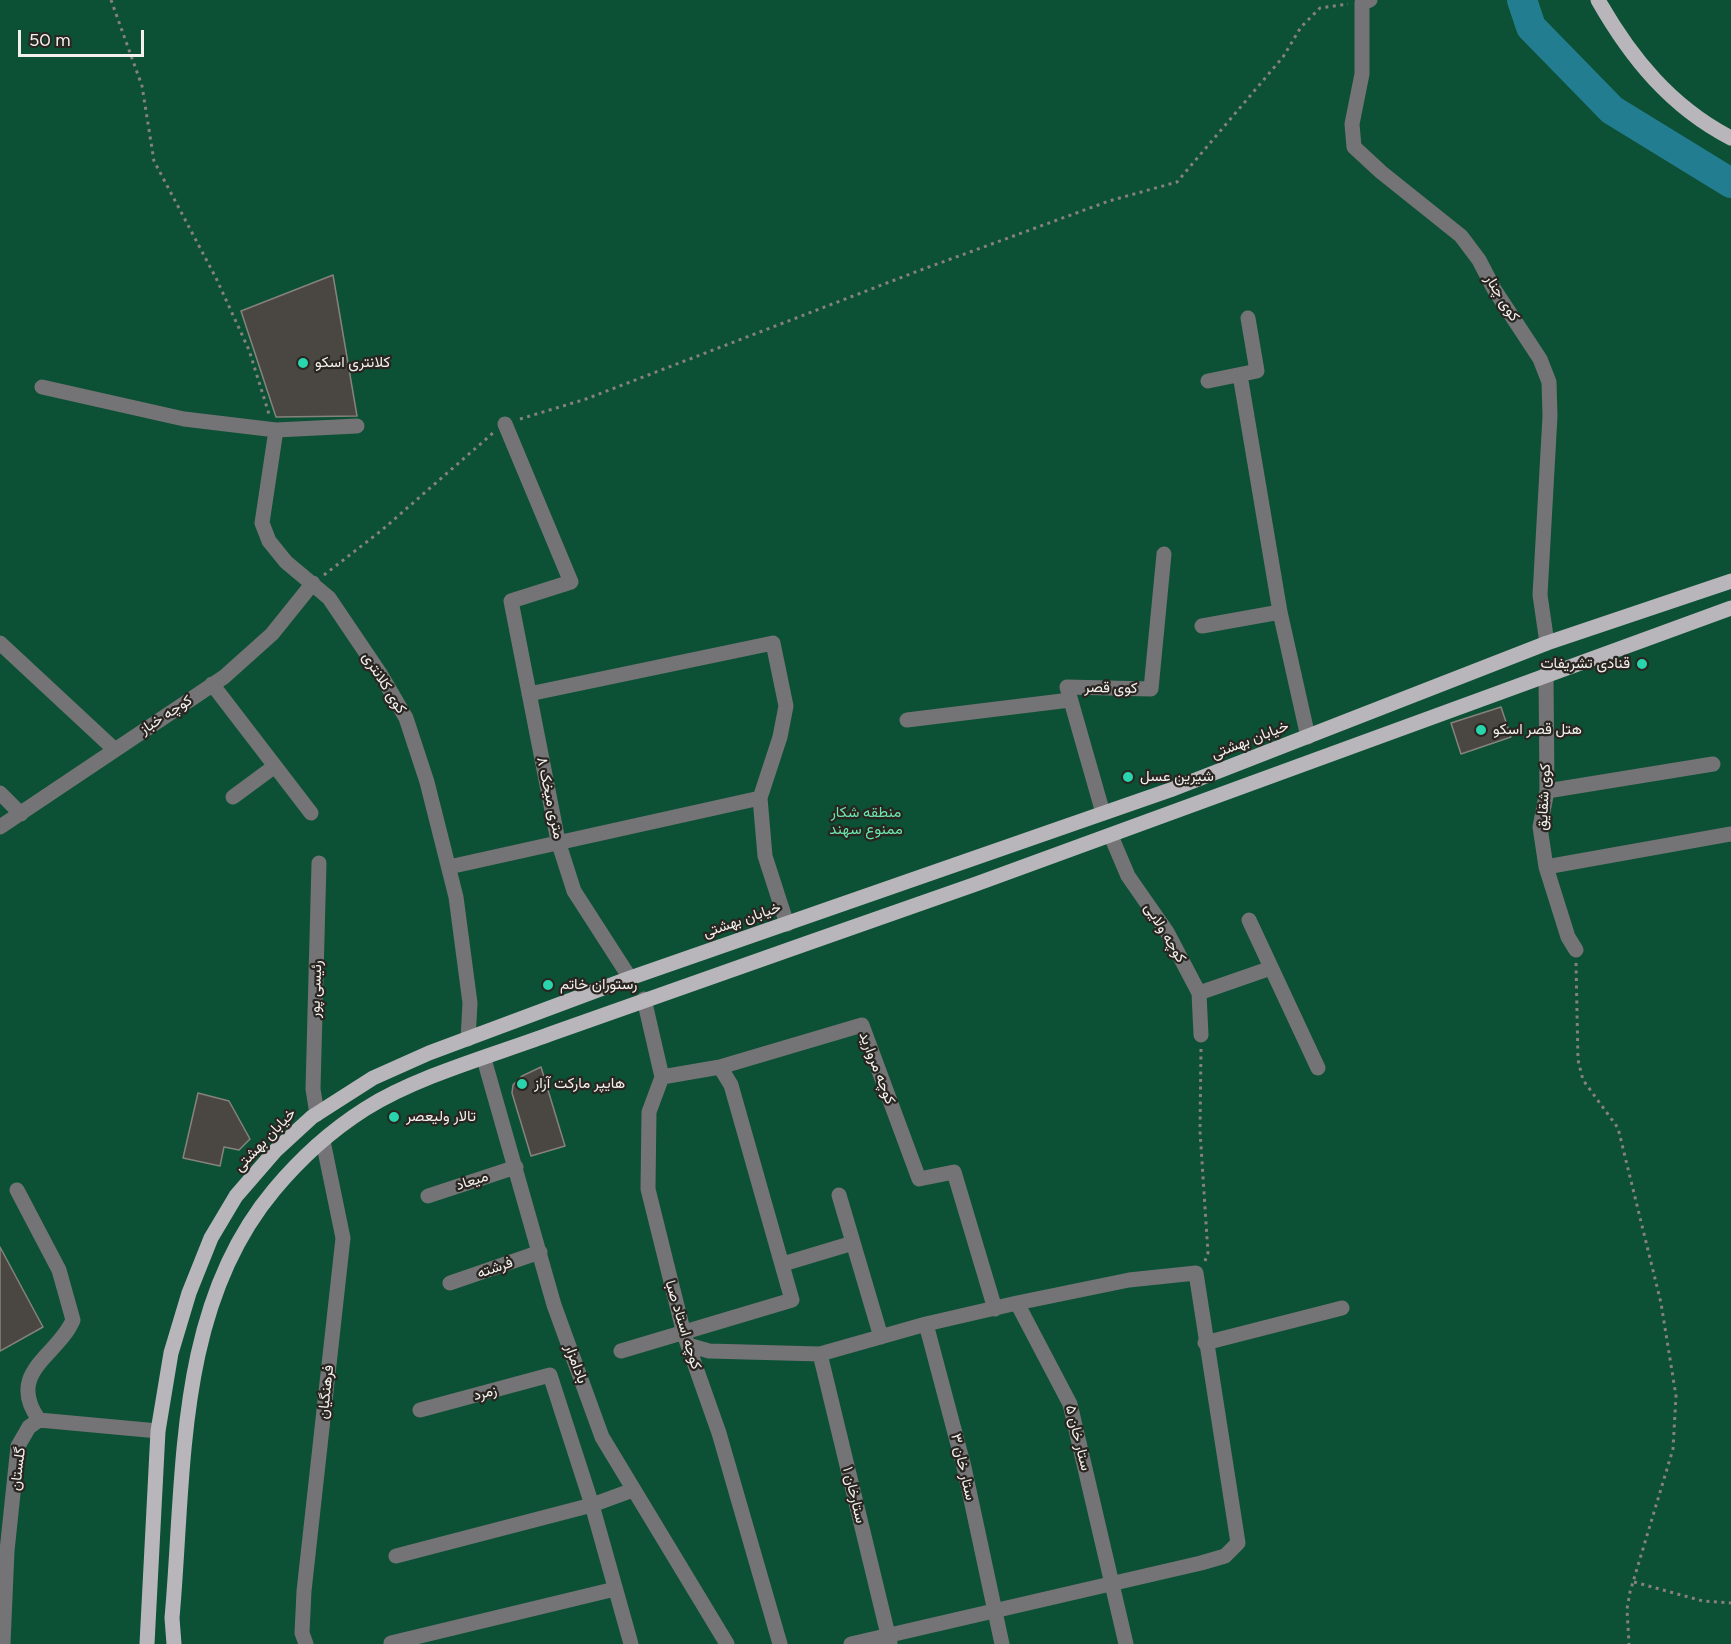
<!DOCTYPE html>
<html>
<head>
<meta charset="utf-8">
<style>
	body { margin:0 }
	#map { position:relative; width:1731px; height:1644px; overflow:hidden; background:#332e2a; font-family:Figtree,sans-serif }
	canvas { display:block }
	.scale { position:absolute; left:18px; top:30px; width:126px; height:27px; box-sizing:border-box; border:3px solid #f3f0ed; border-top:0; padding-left:8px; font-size:18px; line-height:21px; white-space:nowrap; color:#f3f0ed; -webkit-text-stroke:4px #292520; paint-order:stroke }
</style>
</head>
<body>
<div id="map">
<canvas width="1731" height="1644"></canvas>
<div class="scale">50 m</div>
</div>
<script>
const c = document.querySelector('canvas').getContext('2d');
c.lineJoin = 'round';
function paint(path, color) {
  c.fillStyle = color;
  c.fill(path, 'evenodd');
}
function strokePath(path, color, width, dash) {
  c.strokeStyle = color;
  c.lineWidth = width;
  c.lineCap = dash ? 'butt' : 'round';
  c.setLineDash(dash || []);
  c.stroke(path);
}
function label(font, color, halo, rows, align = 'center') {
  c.font = font + ' Figtree,Vazirmatn,sans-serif';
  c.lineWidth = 4.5;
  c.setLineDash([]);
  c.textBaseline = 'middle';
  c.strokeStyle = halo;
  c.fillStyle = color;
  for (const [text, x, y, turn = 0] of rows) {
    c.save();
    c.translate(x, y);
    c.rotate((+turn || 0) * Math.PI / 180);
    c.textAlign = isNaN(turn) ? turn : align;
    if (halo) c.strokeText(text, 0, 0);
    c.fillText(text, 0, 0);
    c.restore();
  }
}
paint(new Path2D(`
	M 0,0 L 1731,0 L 1731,1644 L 0,1644 Z`), '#0c5035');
strokePath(new Path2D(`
	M 1522,0 L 1531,27 L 1612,110 L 1731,183`), '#237d90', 30);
const building = new Path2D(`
	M 333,275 L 357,416 L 276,417 L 241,311 Z
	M 1501,707 L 1511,737 L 1461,754 L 1451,723 Z
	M 541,1067 L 565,1146 L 531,1156 L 512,1093 L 513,1085 L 522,1076 Z
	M 198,1093 L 229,1101 L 250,1139 L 239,1150 L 224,1147 L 220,1166 L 183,1158 Z
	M 0,1247 L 43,1327 L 0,1351 Z`);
paint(building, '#4a4742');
strokePath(building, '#86827c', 1.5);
strokePath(new Path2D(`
	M 111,0 L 142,86 L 154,161 L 216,278 L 249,350 L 269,414
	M 520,419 L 586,399 L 918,271 L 1109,201 L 1177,182 L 1283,57 L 1301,27 L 1320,8 L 1348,4
	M 324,575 L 382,530 L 493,433
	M 1576,963 L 1578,1060 L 1583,1080 L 1618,1128 L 1661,1303 L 1676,1396 L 1673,1449 L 1630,1592 L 1627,1609 L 1629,1644
	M 1201,1049 L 1200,1131 L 1208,1253 L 1205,1261
	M 1634,1582 L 1703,1601 L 1731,1603`), '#85817d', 3, [3, 4.5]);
strokePath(new Path2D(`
	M 1370,0 L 1362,3 L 1362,74 L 1352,124 L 1354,147 L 1381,172 L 1461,236 L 1479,260 L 1494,289 L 1540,359 L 1549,382 L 1550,416 L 1540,595 L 1547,643
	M 1240,375 L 1280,612 L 1308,737
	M 1208,381 L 1257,371 L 1248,318
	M 42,387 L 184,419 L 276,430 L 357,426
	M 505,424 L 571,582 L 511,601 L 558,841 L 574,891 L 630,978
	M 276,430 L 262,523 L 269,541 L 286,562 L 329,598 L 381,675 L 406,718 L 427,782 L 456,897 L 470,1003 L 468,1039
	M 1202,626 L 1280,612
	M 0,643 L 114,749
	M 1546,674 L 1547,791 L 1540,827 L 1546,867 L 1568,937 L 1576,950
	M 212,684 L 311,813
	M 529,694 L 773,643 L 786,706 L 780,737 L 760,798 L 765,856 L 787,924
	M 907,720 L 1070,700
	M 1547,791 L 1713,764
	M 0,793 L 21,814
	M 233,797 L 275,766
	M 1103,813 L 1067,687 L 1151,689 L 1164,554
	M 0,827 L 224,677 L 272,634 L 313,583
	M 1111,836 L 1128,876 L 1167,932 L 1199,993 L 1201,1035
	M 449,867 L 760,798
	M 1546,867 L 1731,834
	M 1249,920 L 1318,1068
	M 1199,993 L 1271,968
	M 644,999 L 662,1077 L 649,1112 L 648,1189 L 684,1334 L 719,1433 L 780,1644
	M 484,1059 L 554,1305 L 602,1437 L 727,1644
	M 720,1067 L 862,1025 L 919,1179 L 954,1172 L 995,1309
	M 317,1114 L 313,1089 L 319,863
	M 17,1190 L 59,1270 L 73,1320 C 58,1356 5,1372 39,1420
	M 839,1195 L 881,1337
	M 428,1196 L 516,1167
	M 783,1264 L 853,1243
	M 450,1283 L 540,1252
	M 1017,1303 L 1070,1404 L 1126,1644
	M 926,1324 L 964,1467 L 1002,1644
	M 1205,1343 L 1342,1308
	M 688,1345 L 709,1351 L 820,1354 L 926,1324 L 1017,1303 L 1129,1280 L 1196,1273 L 1238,1543 L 1225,1556 L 1201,1563 L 851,1644
	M 621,1351 L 792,1300 L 731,1085 L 720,1067 L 662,1077
	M 820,1354 L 890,1643
	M 420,1410 L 550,1375 L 592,1505 L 631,1644
	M 396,1556 L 592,1505 L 633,1490
	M 391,1643 L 615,1589
	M 3,1644 L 7,1551 L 18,1446 L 29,1427 L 39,1420 L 158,1431
	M 306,1644 L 302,1633 L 304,1591 L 343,1238 L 323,1141`), '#747375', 15);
strokePath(new Path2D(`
	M 1598,0 C 1631,58 1671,107 1731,138
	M 147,1644 L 158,1431 L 171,1353 L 189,1293 L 211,1238 L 236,1196 L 275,1151 L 312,1117 L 373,1078 L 429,1053 L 630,978 L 1170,790 L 1547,643 L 1731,581
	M 174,1644 L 172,1618 C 185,1473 175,1308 274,1190 C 299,1160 332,1130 365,1109 C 417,1076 494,1055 553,1033 C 694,982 835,934 976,884 C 1228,794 1479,698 1731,608`), '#b9b6bb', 15);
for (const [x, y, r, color] of [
	[303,363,6,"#28d5ad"],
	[1642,664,6,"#28d5ad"],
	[1481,730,6,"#28d5ad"],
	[1128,777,6,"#28d5ad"],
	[548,985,6,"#28d5ad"],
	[522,1084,6,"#28d5ad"],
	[394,1117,6,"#28d5ad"]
]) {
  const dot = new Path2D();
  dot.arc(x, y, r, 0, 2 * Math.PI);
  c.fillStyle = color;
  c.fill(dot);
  strokePath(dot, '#292520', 2);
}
label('15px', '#f3f0ed', '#292520', [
	["کوی چنار",1502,298,58],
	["کوی کلانتری",384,683,58],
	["کوی قصر",1111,688,1],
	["کوچه خباز",166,715,-33],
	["خیابان بهشتی",1250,740,-21],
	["کوی شقایق",1544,797,-87],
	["۸ متری میخک",550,798,78],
	["خیابان بهشتی",742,920,-19],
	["کوچه ولایی",1165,933,59],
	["رئیسی پور",316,989,-88],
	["کوچه مروارید",877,1068,69],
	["خیابان بهشتی",265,1140,-46],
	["میعاد",472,1181,-18],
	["فرشته",495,1268,-19],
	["کوچه استاد صبا",683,1325,73],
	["بادامزار",576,1364,70],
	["فرهنگیان",326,1392,-84],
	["زمرد",485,1393,-15],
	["ستار خان ۵",1078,1438,76],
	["ستار خان ۳",963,1467,77],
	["گلستان",18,1469,-83],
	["ستارخان ۱",854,1495,76]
]);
label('15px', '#f3f0ed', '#292520', [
	["کلانتری اسکو",315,363],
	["قنادی تشریفات",1630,664,"right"],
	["هتل قصر اسکو",1493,730],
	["شیرین عسل",1140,777],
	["رستوران خاتم",560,985],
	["هایپر مارکت آراز",534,1084],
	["تالار ولیعصر",406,1117]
], 'left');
label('15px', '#6ce5ac', '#292520', [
	["منطقه شکار",866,813],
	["ممنوع سهند",866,830]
]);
</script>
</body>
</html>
